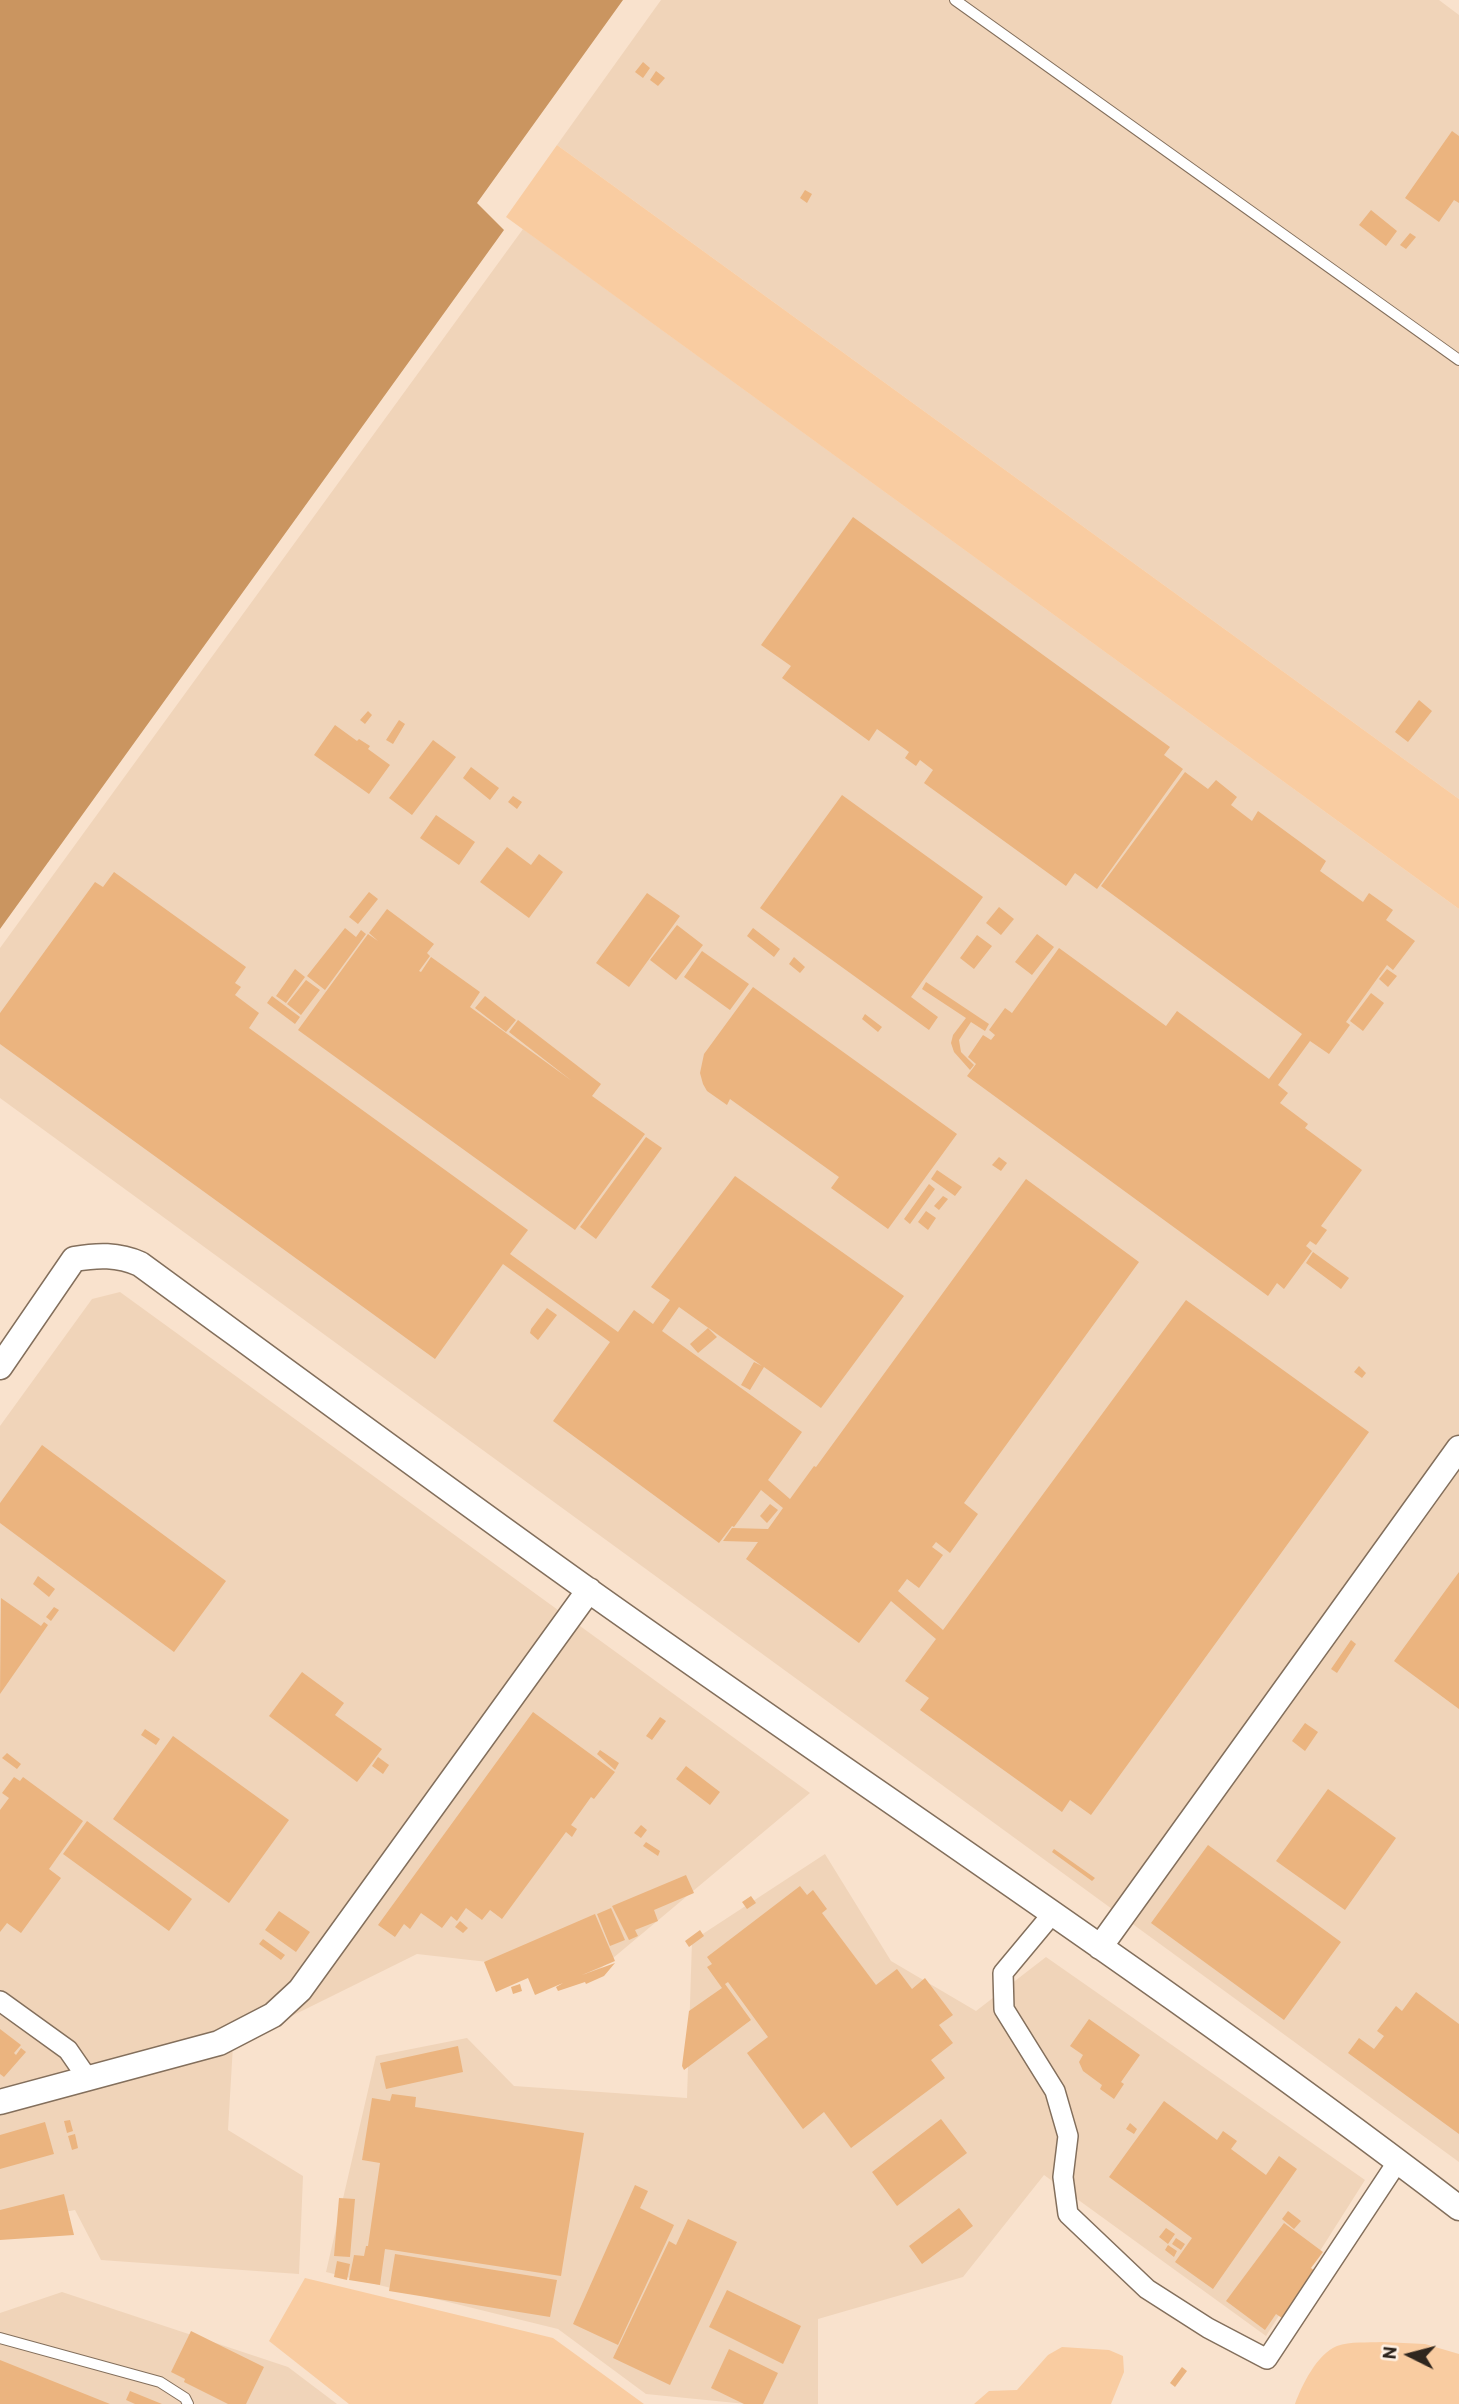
<!DOCTYPE html>
<html>
<head>
<meta charset="utf-8">
<style>
	body { margin:0 }
	#map { position:relative; width:1459px; height:2404px; overflow:hidden; background:#f9e2cd; font-family:Barlow,sans-serif }
	canvas { display:block }
	.north { position:absolute; left:1375px; top:2320px; width:70px; height:70px; -webkit-text-stroke:5px #fff1e4; paint-order:stroke; rotate:276deg; font-size:19px; font-weight:700; line-height:28px; text-align:center; color:#2f261e }
	.north::after { content:''; display:block; margin:auto; width:24px; height:32px; background:#2f261e; clip-path:polygon(50% 0,100% 100%,50% 72%,0 100%) }
</style>
</head>
<body>
<div id="map">
<canvas width="1459" height="2404"></canvas>
<div class="north">N</div>
</div>
<script>
const c = document.querySelector('canvas').getContext('2d');
c.lineJoin = 'round';
function paint(path, color) {
  c.fillStyle = color;
  c.fill(path, 'evenodd');
}
function strokePath(path, color, width, dash) {
  c.strokeStyle = color;
  c.lineWidth = width;
  c.lineCap = dash ? 'butt' : 'round';
  c.setLineDash(dash || []);
  c.stroke(path);
}
paint(new Path2D(`
	M 661,0 L 1439,0 L 1459,15 L 1459,799 L 557,145 Z
	M 523,229 L 1459,909 L 1459,2162 L 0,1098 L 0,948 Z
	M 120,1292 L 810,1793 L 594,1974 L 417,1954 L 233,2045 L 228,2130 L 303,2176 L 299,2274 L 101,2260 L 75,2210 L 0,2224 L 0,1426 L 92,1299 Z
	M 825,1854 L 891,1961 L 976,2011 L 1046,1957 L 1365,2180 L 1266,2336 L 1044,2175 L 963,2277 L 818,2319 L 818,2404 L 746,2404 L 646,2394 L 558,2329 L 326,2272 L 376,2056 L 467,2038 L 514,2086 L 687,2098 L 692,1941 Z
	M 62,2292 L 288,2367 L 337,2404 L 0,2404 L 0,2313 Z`), '#f0d4b9');
paint(new Path2D(`
	M 557,145 L 1459,799 L 1459,909 L 506,217 Z
	M 305,2278 L 553,2338 L 644,2404 L 349,2404 L 269,2341 Z
	M 1382,2342 L 1425,2344 L 1459,2354 L 1459,2404 L 1295,2404 C 1302,2385 1317,2354 1337,2346 C 1350,2341 1368,2343 1382,2342 Z
	M 1062,2347 L 1109,2350 L 1123,2356 L 1124,2372 L 1111,2404 L 974,2404 L 989,2391 L 1017,2390 L 1048,2355 Z`), '#f9cca1');
paint(new Path2D(`
	M 0,0 L 623,0 L 477,203 L 504,230 L 0,929 Z`), '#ca9560');
paint(new Path2D(`
	M 643,62 L 650,68 L 643,78 L 635,72 Z
	M 656,71 L 665,78 L 658,86 L 650,80 Z
	M 1452,131 L 1459,136 L 1459,203 L 1454,200 L 1439,222 L 1405,198 Z
	M 805,190 L 812,194 L 807,203 L 800,198 Z
	M 1371,210 L 1397,231 L 1386,246 L 1359,225 Z
	M 1410,233 L 1416,237 L 1406,249 L 1400,245 Z
	M 853,517 L 1170,747 L 1164,755 L 1183,769 L 1097,889 L 1075,873 L 1066,886 L 924,783 L 933,770 L 920,760 L 916,766 L 905,758 L 909,752 L 877,729 L 869,741 L 782,678 L 791,666 L 761,645 Z
	M 1419,700 L 1432,711 L 1408,742 L 1395,732 Z
	M 368,711 L 372,715 L 365,724 L 360,720 Z
	M 399,720 L 405,724 L 393,744 L 386,740 Z
	M 335,725 L 357,741 L 359,739 L 370,746 L 368,749 L 390,765 L 369,794 L 314,755 Z
	M 433,740 L 456,757 L 412,815 L 389,798 Z
	M 471,767 L 499,788 L 490,800 L 463,778 Z
	M 1185,772 L 1208,789 L 1216,780 L 1237,797 L 1231,805 L 1252,821 L 1258,811 L 1326,861 L 1320,871 L 1363,902 L 1369,893 L 1393,910 L 1386,920 L 1415,941 L 1393,970 L 1387,965 L 1346,1022 L 1350,1025 L 1329,1054 L 1310,1041 L 1278,1085 L 1288,1093 L 1280,1103 L 1308,1124 L 1305,1128 L 1362,1170 L 1321,1226 L 1327,1230 L 1316,1245 L 1310,1241 L 1306,1246 L 1312,1251 L 1284,1289 L 1277,1283 L 1268,1296 L 967,1076 L 976,1064 L 968,1057 L 983,1035 L 991,1040 L 995,1035 L 989,1030 L 1005,1008 L 1012,1013 L 1059,948 L 1166,1026 L 1177,1011 L 1269,1079 L 1302,1034 L 1101,886 Z
	M 842,795 L 983,897 L 911,997 L 938,1017 L 929,1030 L 760,908 Z
	M 513,796 L 522,802 L 517,809 L 508,802 Z
	M 436,815 L 475,842 L 459,865 L 420,838 Z
	M 507,847 L 531,865 L 539,854 L 563,872 L 529,918 L 480,882 Z
	M 114,872 L 246,967 L 235,983 L 241,987 L 235,995 L 259,1013 L 249,1028 L 528,1230 L 510,1254 L 618,1332 L 634,1310 L 653,1324 L 670,1300 L 651,1287 L 735,1176 L 904,1296 L 821,1408 L 764,1367 L 750,1390 L 741,1385 L 754,1362 L 762,1366 L 679,1307 L 662,1331 L 802,1432 L 768,1480 L 790,1499 L 814,1466 L 816,1467 L 1026,1179 L 1139,1262 L 964,1503 L 978,1514 L 950,1553 L 936,1542 L 932,1547 L 943,1555 L 919,1588 L 907,1579 L 898,1591 L 943,1630 L 1186,1300 L 1369,1432 L 1091,1815 L 1070,1800 L 1062,1812 L 920,1710 L 929,1698 L 905,1681 L 936,1639 L 891,1601 L 859,1643 L 746,1559 L 758,1542 L 723,1541 L 732,1528 L 768,1529 L 783,1508 L 761,1490 L 734,1527 L 732,1526 L 719,1543 L 553,1421 L 610,1342 L 565,1309 L 503,1264 L 435,1359 L 0,1044 L 0,1013 L 95,882 L 103,887 Z
	M 369,892 L 378,899 L 358,924 L 349,917 Z
	M 647,893 L 680,916 L 629,987 L 596,963 Z
	M 999,907 L 1014,919 L 1001,935 L 986,923 Z
	M 387,909 L 434,944 L 427,953 L 430,956 L 419,971 L 421,972 L 431,957 L 480,992 L 470,1007 L 572,1081 L 509,1032 L 518,1020 L 601,1084 L 592,1096 L 645,1134 L 575,1230 L 298,1030 L 368,934 L 378,941 L 369,933 Z
	M 677,925 L 703,945 L 676,980 L 650,960 Z
	M 345,928 L 356,937 L 361,930 L 366,934 L 325,990 L 307,976 Z
	M 753,928 L 780,949 L 774,957 L 747,936 Z
	M 1037,934 L 1054,947 L 1032,975 L 1015,962 Z
	M 977,935 L 992,946 L 974,969 L 960,958 Z
	M 702,951 L 749,984 L 730,1010 L 684,977 Z
	M 794,957 L 805,967 L 800,973 L 789,964 Z
	M 295,969 L 305,977 L 286,1003 L 276,996 Z
	M 1387,969 L 1397,976 L 1388,987 L 1379,979 Z
	M 306,980 L 320,990 L 301,1015 L 287,1004 Z
	M 926,982 L 989,1024 L 985,1031 L 971,1022 L 959,1040 L 961,1052 L 974,1065 L 970,1070 L 954,1052 L 951,1043 L 953,1035 L 966,1018 L 922,989 Z
	M 753,987 L 957,1134 L 888,1229 L 831,1188 L 839,1177 L 730,1099 L 727,1105 L 707,1091 L 703,1084 L 700,1073 L 704,1054 Z
	M 1371,993 L 1384,1003 L 1363,1031 L 1350,1021 Z
	M 272,996 L 300,1017 L 295,1024 L 267,1003 Z
	M 485,996 L 516,1020 L 506,1032 L 475,1008 Z
	M 865,1014 L 882,1027 L 878,1032 L 862,1019 Z
	M 646,1137 L 662,1148 L 596,1239 L 580,1227 Z
	M 999,1157 L 1007,1163 L 1001,1171 L 992,1165 Z
	M 937,1170 L 962,1187 L 955,1196 L 931,1179 Z
	M 929,1184 L 935,1189 L 910,1224 L 904,1219 Z
	M 943,1196 L 948,1199 L 939,1210 L 934,1206 Z
	M 926,1211 L 936,1218 L 928,1230 L 918,1222 Z
	M 1313,1252 L 1349,1278 L 1341,1289 L 1306,1263 Z
	M 547,1308 L 557,1315 L 538,1340 L 530,1333 L 531,1329 Z
	M 708,1328 L 717,1337 L 698,1353 L 690,1344 Z
	M 1359,1366 L 1366,1373 L 1362,1378 L 1354,1372 Z
	M 42,1445 L 226,1581 L 174,1652 L 0,1523 L 0,1503 Z
	M 770,1504 L 778,1510 L 767,1523 L 760,1516 Z
	M 1459,1572 L 1459,1709 L 1394,1661 Z
	M 38,1576 L 55,1589 L 49,1597 L 33,1584 Z
	M 1,1598 L 41,1626 L 44,1622 L 48,1625 L 0,1694 Z
	M 54,1607 L 59,1610 L 51,1621 L 46,1617 Z
	M 1351,1640 L 1356,1644 L 1337,1673 L 1331,1669 Z
	M 302,1672 L 344,1703 L 335,1715 L 382,1749 L 357,1782 L 269,1716 Z
	M 533,1712 L 615,1772 L 594,1799 L 591,1797 L 571,1825 L 577,1829 L 572,1837 L 566,1832 L 502,1919 L 490,1910 L 482,1920 L 466,1908 L 457,1921 L 451,1916 L 442,1928 L 421,1913 L 410,1929 L 404,1924 L 395,1937 L 378,1925 Z
	M 660,1717 L 666,1721 L 652,1740 L 646,1736 Z
	M 1305,1723 L 1318,1732 L 1305,1751 L 1292,1741 Z
	M 145,1729 L 160,1739 L 156,1745 L 141,1735 Z
	M 173,1736 L 289,1820 L 229,1903 L 113,1819 Z
	M 600,1750 L 619,1763 L 615,1770 L 597,1754 Z
	M 7,1753 L 21,1764 L 17,1769 L 2,1758 Z
	M 378,1757 L 389,1765 L 383,1774 L 372,1766 Z
	M 686,1766 L 720,1792 L 710,1805 L 676,1779 Z
	M 14,1777 L 20,1781 L 23,1777 L 83,1821 L 49,1869 L 61,1878 L 21,1933 L 7,1923 L 0,1932 L 0,1810 L 9,1798 L 2,1793 Z
	M 1328,1789 L 1396,1838 L 1345,1910 L 1276,1861 Z
	M 87,1821 L 192,1899 L 169,1931 L 63,1854 Z
	M 641,1825 L 647,1830 L 641,1838 L 634,1833 Z
	M 646,1842 L 660,1851 L 658,1856 L 643,1846 Z
	M 1208,1845 L 1341,1942 L 1284,2020 L 1151,1923 Z
	M 1054,1849 L 1095,1878 L 1092,1881 L 1052,1852 Z
	M 686,1875 L 694,1893 L 654,1910 L 658,1921 L 635,1930 L 638,1936 L 629,1940 L 612,1906 Z
	M 800,1886 L 807,1895 L 813,1890 L 827,1909 L 822,1913 L 876,1985 L 897,1969 L 912,1989 L 925,1978 L 953,2015 L 939,2025 L 953,2043 L 931,2060 L 945,2078 L 851,2148 L 824,2112 L 803,2129 L 747,2053 L 768,2037 L 728,1982 L 725,1984 L 751,2020 L 684,2070 L 682,2066 L 689,2011 L 722,1988 L 707,1967 L 712,1964 L 707,1957 Z
	M 751,1896 L 756,1903 L 747,1909 L 742,1902 Z
	M 611,1908 L 625,1940 L 610,1946 L 597,1914 Z
	M 279,1911 L 310,1932 L 296,1952 L 265,1930 Z
	M 595,1914 L 615,1961 L 582,1975 L 615,1963 L 604,1976 L 586,1984 L 585,1982 L 558,1991 L 556,1987 L 563,1983 L 535,1995 L 528,1978 L 496,1992 L 484,1962 Z
	M 460,1921 L 468,1928 L 463,1933 L 455,1927 Z
	M 700,1930 L 704,1936 L 689,1947 L 685,1941 Z
	M 263,1939 L 285,1955 L 281,1960 L 259,1944 Z
	M 520,1984 L 522,1991 L 513,1994 L 511,1987 Z
	M 1416,1992 L 1459,2024 L 1459,2134 L 1348,2053 L 1359,2038 L 1374,2049 L 1384,2036 L 1377,2031 L 1396,2006 L 1402,2011 Z
	M 1089,2019 L 1140,2055 L 1121,2082 L 1124,2084 L 1114,2099 L 1100,2089 L 1102,2085 L 1083,2071 L 1079,2062 L 1083,2055 L 1070,2046 Z
	M 0,2029 L 21,2045 L 14,2053 L 16,2055 L 21,2048 L 26,2052 L 4,2077 L 0,2074 Z
	M 458,2046 L 463,2072 L 386,2089 L 380,2063 Z
	M 392,2094 L 416,2097 L 415,2107 L 584,2133 L 561,2276 L 385,2249 L 380,2285 L 349,2280 L 354,2255 L 364,2256 L 366,2246 L 368,2246 L 380,2163 L 362,2160 L 372,2098 L 390,2101 Z
	M 1164,2101 L 1217,2140 L 1223,2131 L 1237,2141 L 1231,2149 L 1266,2175 L 1279,2156 L 1297,2169 L 1213,2289 L 1175,2262 L 1192,2238 L 1109,2177 Z
	M 941,2119 L 967,2153 L 897,2206 L 872,2172 Z
	M 70,2120 L 73,2131 L 67,2133 L 64,2121 Z
	M 45,2122 L 54,2154 L 0,2169 L 0,2135 Z
	M 1130,2123 L 1137,2129 L 1134,2134 L 1126,2129 Z
	M 75,2134 L 78,2148 L 72,2150 L 68,2136 Z
	M 635,2185 L 648,2191 L 640,2208 L 674,2225 L 618,2345 L 573,2324 Z
	M 64,2194 L 74,2235 L 0,2240 L 0,2210 Z
	M 339,2198 L 355,2199 L 350,2257 L 334,2256 Z
	M 959,2208 L 973,2226 L 922,2264 L 909,2246 Z
	M 1288,2211 L 1301,2221 L 1294,2229 L 1282,2219 Z
	M 688,2219 L 737,2242 L 670,2385 L 613,2358 L 669,2241 L 676,2245 Z
	M 1284,2223 L 1323,2252 L 1311,2268 L 1316,2272 L 1282,2318 L 1276,2314 L 1265,2330 L 1226,2301 Z
	M 1166,2228 L 1175,2234 L 1168,2244 L 1159,2237 Z
	M 1176,2238 L 1185,2244 L 1181,2250 L 1172,2244 Z
	M 1168,2245 L 1177,2251 L 1174,2257 L 1165,2250 Z
	M 395,2254 L 557,2280 L 550,2317 L 389,2291 Z
	M 337,2261 L 350,2264 L 347,2280 L 334,2277 Z
	M 727,2290 L 801,2326 L 783,2364 L 709,2327 Z
	M 191,2331 L 264,2367 L 246,2404 L 228,2404 L 184,2382 L 185,2379 L 171,2372 Z
	M 729,2349 L 778,2373 L 763,2404 L 744,2404 L 711,2388 Z
	M 0,2360 L 110,2404 L 0,2404 Z
	M 1182,2367 L 1187,2371 L 1175,2387 L 1170,2383 Z
	M 130,2391 L 162,2404 L 135,2404 L 126,2400 Z`), '#ebb47f');
const service = new Path2D(`
	M 955,0 L 1459,360
	M 0,2338 L 160,2382 L 185,2398 L 188,2404`);
const minor = new Path2D(`
	M 1053,1913 L 1003,1973 L 1004,2009 L 1055,2091 L 1068,2136 L 1063,2177 L 1068,2214 L 1147,2289 L 1208,2328 L 1267,2359 L 1398,2161
	M 0,2001 L 68,2050 L 88,2079`);
const tertiary = new Path2D(`
	M 0,1367 L 74,1259 C 97,1255 118,1254 140,1264 C 289,1373 438,1483 588,1590 C 878,1796 1176,1991 1459,2208
	M 1100,1947 L 1459,1448
	M 0,2102 L 219,2043 L 273,2015 L 300,1990 L 589,1590`);
strokePath(service, '#836f5c', 12);
strokePath(minor, '#836f5c', 22);
strokePath(tertiary, '#836f5c', 27);
strokePath(service, '#fff', 10);
strokePath(minor, '#fff', 19);
strokePath(tertiary, '#fff', 24);
</script>
</body>
</html>
